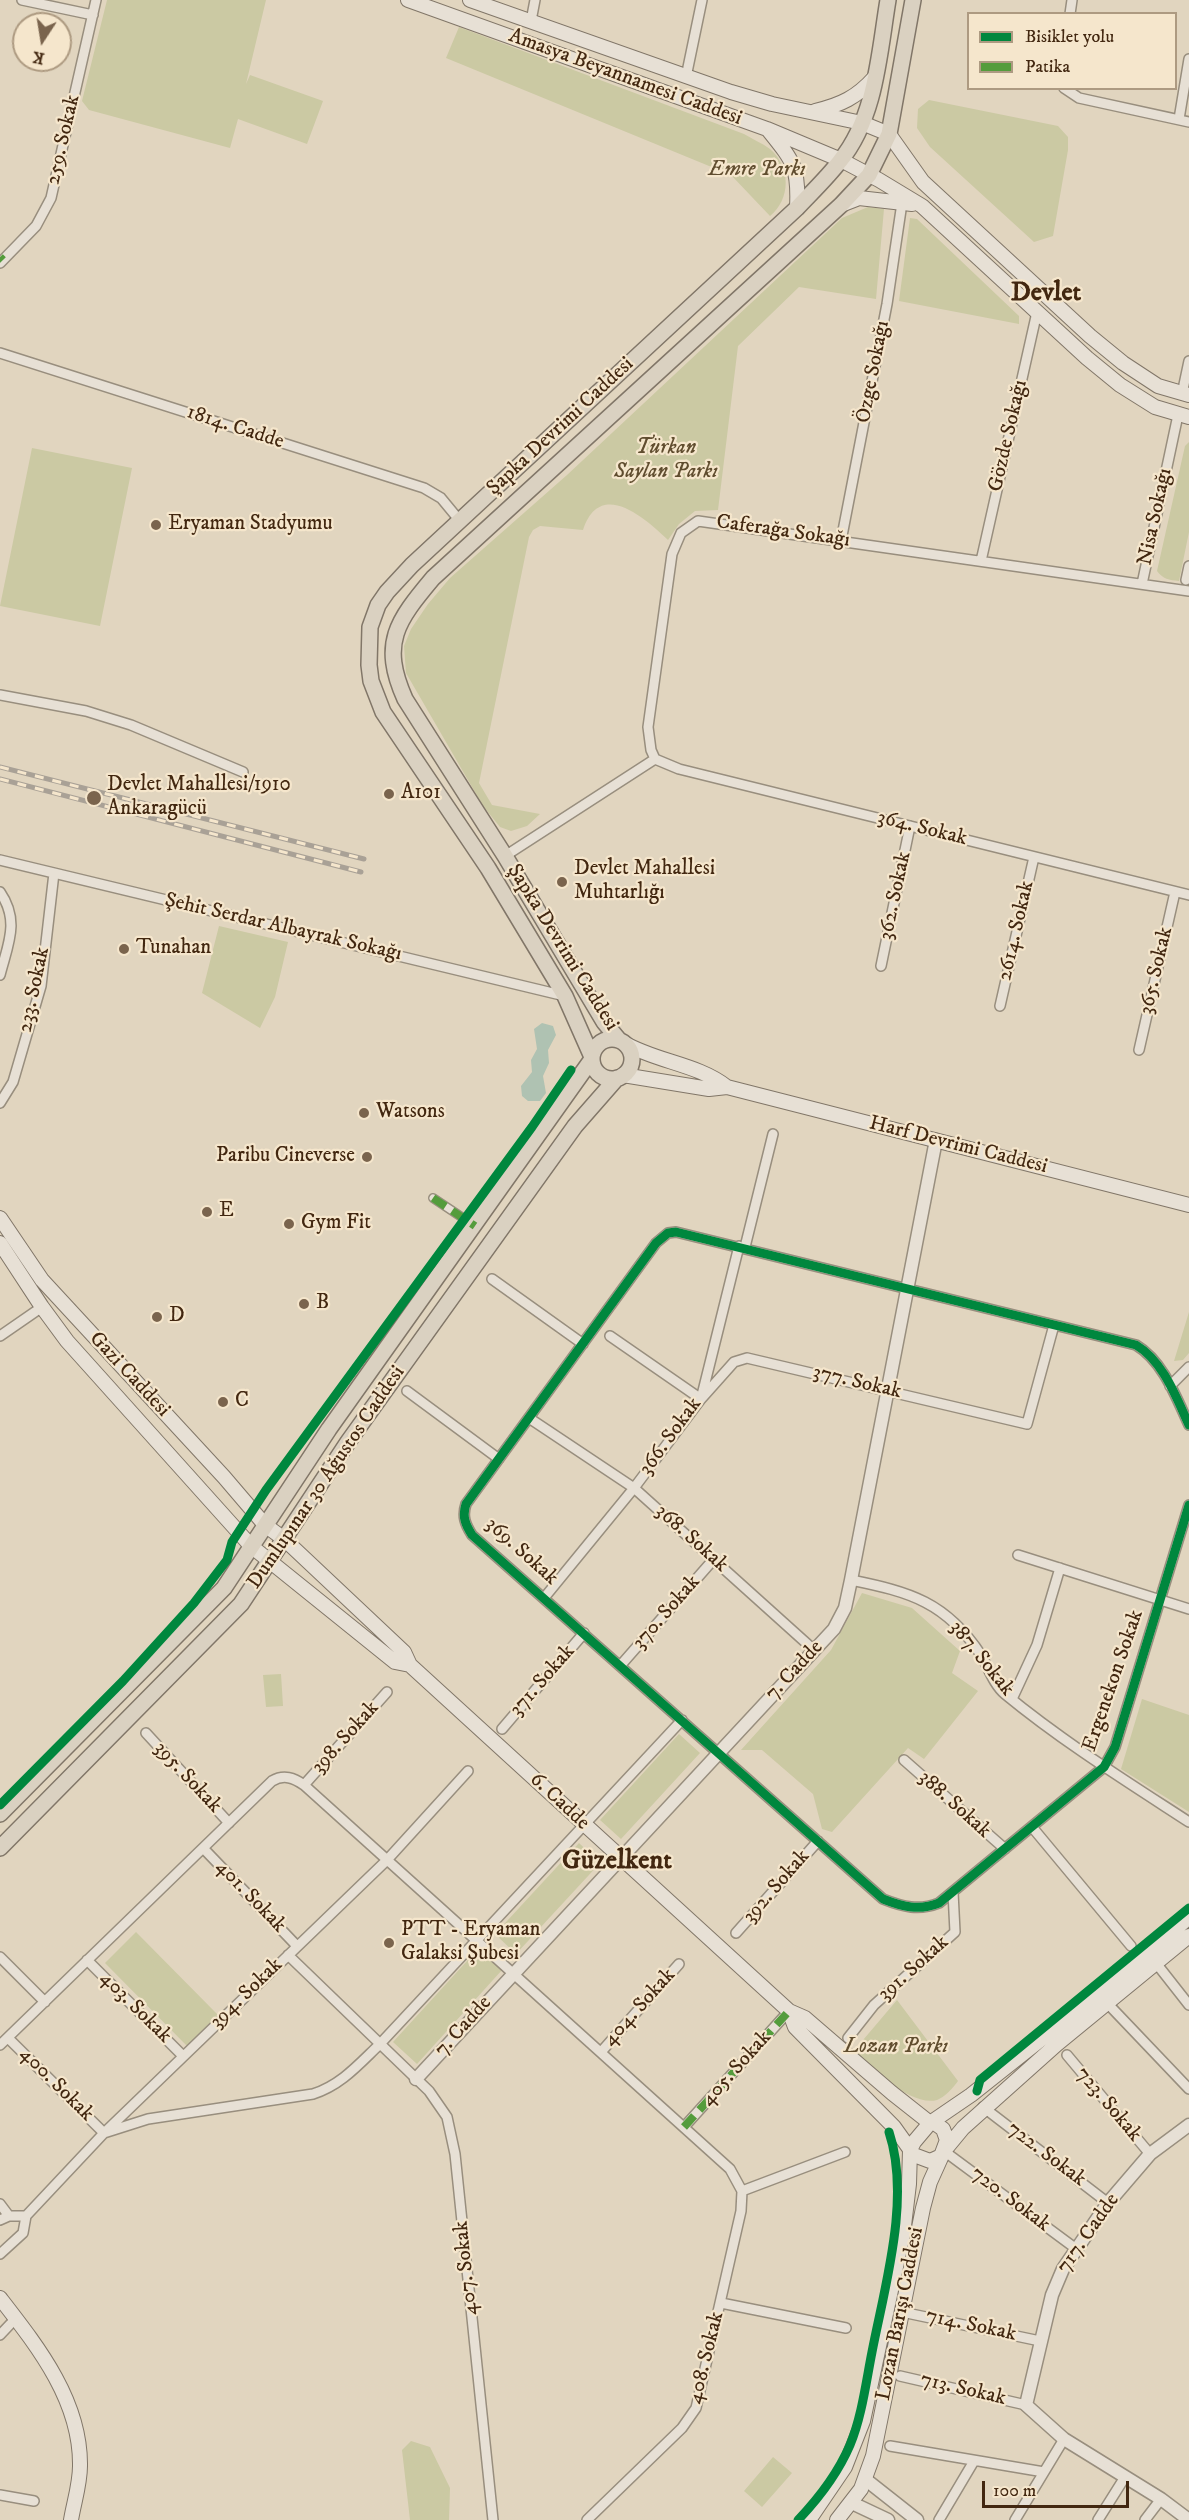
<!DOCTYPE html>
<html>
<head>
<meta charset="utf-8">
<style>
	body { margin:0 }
	#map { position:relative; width:1189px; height:2520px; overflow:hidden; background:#e1d5bf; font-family:"IM FELL DW Pica",serif }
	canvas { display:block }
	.legend { position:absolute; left:967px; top:12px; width:210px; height:78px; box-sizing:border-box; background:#f5e6cc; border:2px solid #ad9a81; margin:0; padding:8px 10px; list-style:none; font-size:18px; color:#422710 }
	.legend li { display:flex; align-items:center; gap:12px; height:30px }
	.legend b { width:30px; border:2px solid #ad9a81 }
	.north { position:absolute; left:12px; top:12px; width:60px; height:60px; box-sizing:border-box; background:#f5e6cc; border:2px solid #ad9a81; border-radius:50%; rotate:192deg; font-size:16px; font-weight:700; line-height:24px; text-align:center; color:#422710 }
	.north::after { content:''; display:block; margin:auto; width:21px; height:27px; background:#7a644d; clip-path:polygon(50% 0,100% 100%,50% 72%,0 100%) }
	.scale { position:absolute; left:982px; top:2481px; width:147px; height:27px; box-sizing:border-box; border:3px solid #422710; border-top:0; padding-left:8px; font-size:18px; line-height:21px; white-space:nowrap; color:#422710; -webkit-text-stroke:4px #f5e6cc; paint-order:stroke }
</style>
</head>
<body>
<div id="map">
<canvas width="1189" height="2520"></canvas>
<ul class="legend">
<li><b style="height:8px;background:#00873e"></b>Bisiklet yolu</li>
<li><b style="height:8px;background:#549c3c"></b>Patika</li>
</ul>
<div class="north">K</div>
<div class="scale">100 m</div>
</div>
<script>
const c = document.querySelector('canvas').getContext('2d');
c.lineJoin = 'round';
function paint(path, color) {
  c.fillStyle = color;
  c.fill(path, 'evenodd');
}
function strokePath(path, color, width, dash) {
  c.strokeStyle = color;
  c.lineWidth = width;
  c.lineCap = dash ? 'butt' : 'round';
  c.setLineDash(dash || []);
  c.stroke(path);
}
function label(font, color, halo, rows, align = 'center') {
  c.font = font + ' "IM FELL DW Pica",serif';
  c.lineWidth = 4.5;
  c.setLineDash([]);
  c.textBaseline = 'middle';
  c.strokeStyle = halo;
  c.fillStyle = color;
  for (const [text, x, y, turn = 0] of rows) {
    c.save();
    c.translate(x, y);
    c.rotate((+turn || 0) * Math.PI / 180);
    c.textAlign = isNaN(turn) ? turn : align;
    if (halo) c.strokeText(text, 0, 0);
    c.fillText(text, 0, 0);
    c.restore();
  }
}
paint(new Path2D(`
	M 107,0 L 266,0 L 246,84 L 250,75 L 323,101 L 307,144 L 238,119 L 230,148 L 89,110 L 82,101 Z
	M 459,27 L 744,134 C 752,139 762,143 770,149 C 791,167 791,199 770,216 L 731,175 L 446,58 Z
	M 929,100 L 1058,126 L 1068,137 L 1068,150 L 1053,236 L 1034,242 L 930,147 L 917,128 L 918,109 Z
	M 868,207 L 884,209 L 876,299 L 799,287 L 738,346 L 718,510 L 695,511 L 679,524 L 668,540 C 645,518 600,478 583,530 L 540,526 L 533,530 L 529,537 L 479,783 L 492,805 L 540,814 L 527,826 L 511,831 L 500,827 L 483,806 L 406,673 L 404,646 L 411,629 L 428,604 L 450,578 L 567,475 L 842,218 Z
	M 910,218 L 917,219 L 1019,316 L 1019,324 L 899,301 Z
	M 1189,442 L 1189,532 L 1179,581 C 1169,580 1163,579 1157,571 L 1185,446 Z
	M 32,448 L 132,468 L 100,626 L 0,606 Z
	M 219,926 L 288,942 L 275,997 L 260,1028 L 202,993 Z
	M 1189,1312 L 1189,1353 L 1183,1360 L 1174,1361 Z
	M 862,1593 L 912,1608 L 960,1651 L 952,1673 L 978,1691 L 924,1759 L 908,1748 L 832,1832 L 822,1829 L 813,1794 L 762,1750 L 741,1750 L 831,1650 Z
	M 281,1674 L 283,1706 L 266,1707 L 263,1675 Z
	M 1142,1699 L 1189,1715 L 1189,1812 L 1121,1769 Z
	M 679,1734 L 700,1753 L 621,1839 L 600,1820 Z
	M 579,1843 L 600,1863 L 516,1954 L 495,1934 Z
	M 136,1932 L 218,2015 L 187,2046 L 105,1963 Z
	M 478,1949 L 502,1970 L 417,2064 L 393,2042 Z
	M 897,2000 L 958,2081 C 953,2088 945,2097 937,2100 C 911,2107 872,2068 852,2053 Z
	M 411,2441 L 430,2447 L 450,2488 L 449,2520 L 410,2520 L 402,2450 Z
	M 773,2457 L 792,2473 L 762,2507 L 744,2491 Z`), '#cbc9a3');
paint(new Path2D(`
	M 542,1023 L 553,1026 L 556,1035 L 548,1050 L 549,1063 L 543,1076 L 546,1093 L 540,1101 L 528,1101 L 522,1096 L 521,1086 L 532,1072 L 531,1060 L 537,1049 L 534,1029 Z`), '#afc2b2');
const pedestrian = new Path2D(`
	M 433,1198 L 475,1226`);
const minor = new Path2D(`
	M 22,0 L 93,15
	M 1070,14 L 1072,0
	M 531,21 L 535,0
	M 686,77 L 702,0
	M 1064,88 L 1079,98 L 1189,122
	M 1179,119 L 1189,59
	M 0,263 L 36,226 L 51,198 L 96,0
	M 0,353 L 424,488 L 441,498 L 460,521
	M 1182,394 L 1189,361
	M 841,541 L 887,304 L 902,203
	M 981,561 L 1037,312
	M 1186,580 L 1189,566
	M 1142,584 L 1178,415
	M 0,695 L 86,711 L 131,725 L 243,772
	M 655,759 L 679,769 L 1189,895
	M 505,856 L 655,759 L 651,750 L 648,727 L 672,554 L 681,533 L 698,521 L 1189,591
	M 0,860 L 565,996
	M 0,892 C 20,921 8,944 0,975
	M 881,966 L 910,826
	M 1000,1006 L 1034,857
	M 1139,1050 L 1175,892
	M 0,1103 L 13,1082 L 41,986 L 54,873
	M 745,1247 L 773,1134
	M 492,1279 L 583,1344
	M 0,1336 L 42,1307
	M 610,1336 L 701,1399 L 734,1362 L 747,1358 L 1027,1424 L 1054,1325
	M 1170,1386 L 1189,1367
	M 407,1391 L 499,1459
	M 529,1418 L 634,1488 L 814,1650
	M 1189,1425 C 1176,1397 1163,1361 1136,1345 L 676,1232 L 668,1233 L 656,1243 L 466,1504 C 462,1516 465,1524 472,1535 L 883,1899 C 903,1907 919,1911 939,1903 L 1104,1767 L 1115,1747 L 1189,1505
	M 1018,1555 L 1189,1609
	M 851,1580 C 910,1592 946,1602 981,1655 C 988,1667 994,1685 1005,1694 C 1062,1741 1126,1781 1189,1822
	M 544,1598 L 634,1488 L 701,1399 L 739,1246
	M 620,1666 L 713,1560
	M 1012,1699 L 1037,1645 L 1060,1568
	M 502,1729 L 584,1633
	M 146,1733 L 229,1823
	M 904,1760 L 1005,1849
	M 304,1785 L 387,1692
	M 1032,1827 L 1131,1946
	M 203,1848 L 297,1946
	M 736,1933 L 818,1841
	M 288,1955 L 429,2091 L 447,2117 L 455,2154 L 493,2520
	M 0,1957 L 45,2002
	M 87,1960 L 183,2056
	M 1156,1963 L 1189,2005
	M 1108,2004 L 1189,2089
	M 8,2038 L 104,2133 L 148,2119 L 313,2094 C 341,2085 358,2065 379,2045 L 682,1720
	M 848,2038 L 874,2005 L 955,1932 L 953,1892
	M 0,2045 L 272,1781 C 284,1774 294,1778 304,1785 L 730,2169 L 742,2191 L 741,2211 L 696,2408 L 682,2428 L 587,2520
	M 601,2052 L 679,1964
	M 1067,2055 L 1150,2154
	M 983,2107 L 1108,2203
	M 684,2127 L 789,2011
	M 944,2151 L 1075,2248
	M 742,2191 L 845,2152
	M 0,2204 L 9,2216
	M 26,2216 L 104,2133 L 387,1860 L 468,1771
	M 0,2220 L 9,2216 L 26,2216 L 23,2233 L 0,2254
	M 721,2303 L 846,2328
	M 902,2312 L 1040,2341
	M 0,2335 L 16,2318
	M 900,2376 L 1026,2405
	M 890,2446 L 1044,2472
	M 0,2495 L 34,2501
	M 939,2520 L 974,2461
	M 1015,2520 L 1064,2439
	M 1098,2520 L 1125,2477
	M 1145,2520 L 1161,2499`);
const tertiary = new Path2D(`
	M 416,2079 L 834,1629 L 845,1608 L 851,1580 L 936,1140
	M 865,2479 L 917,2520
	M 852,2503 L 888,2520
	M 1189,2520 L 1161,2499 L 1064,2439 L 1026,2405 L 1052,2295 L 1063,2269 L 1108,2203 L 1150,2154 L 1189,2125`);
const secondary = new Path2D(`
	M 408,0 L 767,129 L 841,160 L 879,180 L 922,206 L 1087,358 L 1120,385 L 1155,407 L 1189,417
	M 470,0 L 731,92 L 772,104 L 862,123 L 889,134 L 923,182 L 1090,336 L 1123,363 L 1158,386 L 1189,395
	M 815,111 C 841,105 857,97 874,78
	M 769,131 C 794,162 799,168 797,208
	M 841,205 L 859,198 L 912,204
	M 624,1043 C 657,1062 698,1064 727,1087
	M 623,1075 L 709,1089 L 727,1087 L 1189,1205
	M 0,1218 L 42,1280 L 224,1477 L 265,1525 L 284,1539 L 404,1652 L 410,1665 L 395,1662 L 251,1546 L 67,1341 L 42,1307 L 0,1243
	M 410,1665 L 789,2011
	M 789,2011 L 805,2018 L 892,2093 L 930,2123 L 933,2122 L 943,2129 L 947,2140 L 941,2156 L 930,2161 L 914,2155 L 894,2127 L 795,2027 Z
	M 0,2298 C 38,2347 81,2401 80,2466 C 80,2484 74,2502 71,2520
	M 809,2520 L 845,2467 L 863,2421 L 903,2234 L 909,2184 L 910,2150 L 914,2142 L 930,2123 L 971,2095 L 1141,1960 L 1189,1917
	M 837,2520 L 861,2489 L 873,2456 L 923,2208 L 930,2182 L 944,2151 L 963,2128 L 1057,2044 L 1189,1936`);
const primary = new Path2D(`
	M592 1059a20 20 0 1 1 40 0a20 20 0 1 1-40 0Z
	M 619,1040 L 604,1022 L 505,856 L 405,699 C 380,643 397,621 433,578 L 841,205 L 869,175 L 889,134 L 913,0
	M 592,1057 L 565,996 L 488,868 L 383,712 L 371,681 L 369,665 L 370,627 L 378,605 L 387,592 L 412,565 L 797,208 C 811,193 827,178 840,161 C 876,117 879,54 888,0
	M 0,1814 L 224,1588 L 329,1429 L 592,1059
	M 0,1848 L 241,1604 L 348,1442 L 575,1126 L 617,1078`);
strokePath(pedestrian, '#988e7e', 10);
strokePath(minor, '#988e7e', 12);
strokePath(tertiary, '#988e7e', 15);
strokePath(secondary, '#817668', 16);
strokePath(primary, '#817668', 18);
strokePath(pedestrian, '#e7e0d5', 7);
strokePath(minor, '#e7e0d5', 9);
strokePath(tertiary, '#e7e0d5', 12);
strokePath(secondary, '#e7e0d5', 14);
strokePath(primary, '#dad1c1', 15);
const rail = new Path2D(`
	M 0,767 L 364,859
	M 0,779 L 361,872`);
strokePath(rail, '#a9a196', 5);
strokePath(rail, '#f5e6cc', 3, [9]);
strokePath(new Path2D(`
	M 0,257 L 3,260
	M 433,1198 L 475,1226
	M 684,2127 L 789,2011`), '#549c3c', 8, [15, 8]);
strokePath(new Path2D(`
	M 1189,1425 C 1176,1397 1163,1361 1136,1345 L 676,1232 L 668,1233 L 656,1243 L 466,1504 C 462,1516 465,1524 472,1535 L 883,1899 C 903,1907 919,1911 939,1903 L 1104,1767 L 1115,1747 L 1189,1505
	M 0,1805 L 123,1681 L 194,1603 L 227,1560 L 232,1542 L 266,1490 L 532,1127 L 571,1070
	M 977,2091 L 980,2080 L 1189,1908
	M 798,2520 C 819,2498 838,2473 850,2445 C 862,2416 866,2382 872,2352 C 885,2285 911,2198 889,2132`), '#00873e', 9);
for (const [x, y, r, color] of [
	[156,525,6,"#7a644d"],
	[389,794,6,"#7a644d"],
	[94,798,8,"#7a644d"],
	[562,882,6,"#7a644d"],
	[124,949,6,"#7a644d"],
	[364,1113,6,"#7a644d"],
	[367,1157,6,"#7a644d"],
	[207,1212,6,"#7a644d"],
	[289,1224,6,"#7a644d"],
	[304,1304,6,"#7a644d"],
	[157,1317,6,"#7a644d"],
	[223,1402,6,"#7a644d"],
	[389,1943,6,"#7a644d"]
]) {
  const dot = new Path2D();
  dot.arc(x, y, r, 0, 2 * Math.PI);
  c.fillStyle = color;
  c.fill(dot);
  strokePath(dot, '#f5e6cc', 2);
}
label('21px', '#422710', '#f5e6cc', [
	["Amasya Beyannamesi Caddesi",625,78,20],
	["259. Sokak",64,140,-77],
	["Özge Sokağı",874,372,-79],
	["Şapka Devrimi Caddesi",561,427,-43],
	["1814. Cadde",235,428,18],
	["Gözde Sokağı",1009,436,-77],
	["Nisa Sokağı",1156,517,-78],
	["Caferağa Sokağı",783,532,8],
	["364. Sokak",922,829,14],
	["362. Sokak",896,896,-78],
	["Şehit Serdar Albayrak Sokağı",283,928,13],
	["2614. Sokak",1017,931,-77],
	["Şapka Devrimi Caddesi",562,948,58],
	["365. Sokak",1157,971,-77],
	["233. Sokak",35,990,-78],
	["Harf Devrimi Caddesi",958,1146,14],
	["Gazi Caddesi",129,1375,47],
	["377. Sokak",857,1383,13],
	["366. Sokak",671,1437,-54],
	["Dumlupınar 30 Ağustos Caddesi",327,1478,-56],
	["368. Sokak",691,1539,42],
	["369. Sokak",521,1552,42],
	["370. Sokak",667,1613,-49],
	["387. Sokak",981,1659,51],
	["7. Cadde",795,1671,-47],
	["371. Sokak",543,1681,-49],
	["Ergenekon Sokak",1114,1681,-71],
	["398. Sokak",346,1738,-48],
	["395. Sokak",187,1778,47],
	["6. Cadde",559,1802,43],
	["388. Sokak",954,1805,42],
	["392. Sokak",777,1887,-49],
	["401. Sokak",250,1897,46],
	["391. Sokak",914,1969,-42],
	["394. Sokak",247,1994,-44],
	["403. Sokak",135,2008,45],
	["404. Sokak",640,2008,-48],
	["7. Cadde",464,2027,-48],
	["405. Sokak",737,2069,-48],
	["400. Sokak",56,2085,45],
	["723. Sokak",1108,2105,50],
	["722. Sokak",1046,2155,37],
	["720. Sokak",1010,2200,37],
	["717. Cadde",1089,2234,-55],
	["407. Sokak",467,2268,-96],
	["Lozan Barışı Caddesi",901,2314,-79],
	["714. Sokak",971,2326,12],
	["408. Sokak",707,2358,-76],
	["713. Sokak",963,2390,13]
]);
label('italic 21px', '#604d2f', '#f5e6cc', [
	["Emre Parkı",757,171],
	["Türkan",666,449],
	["Saylan Parkı",666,473],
	["Lozan Parkı",896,2048]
]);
label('21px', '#422710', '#f5e6cc', [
	["Eryaman Stadyumu",168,525],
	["Devlet Mahallesi/1910",107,786],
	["Ankaragücü",107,810],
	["A101",401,794],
	["Devlet Mahallesi",574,870],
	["Muhtarlığı",574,894],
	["Tunahan",136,949],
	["Watsons",376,1113],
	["Paribu Cineverse",355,1157,"right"],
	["E",219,1212],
	["Gym Fit",301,1224],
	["B",316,1304],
	["D",169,1317],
	["C",235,1402],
	["PTT - Eryaman",401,1931],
	["Galaksi Şubesi",401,1955]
], 'left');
label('bold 27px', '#422710', '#f5e6cc', [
	["Devlet",1046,294],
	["Güzelkent",617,1862]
]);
</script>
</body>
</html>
